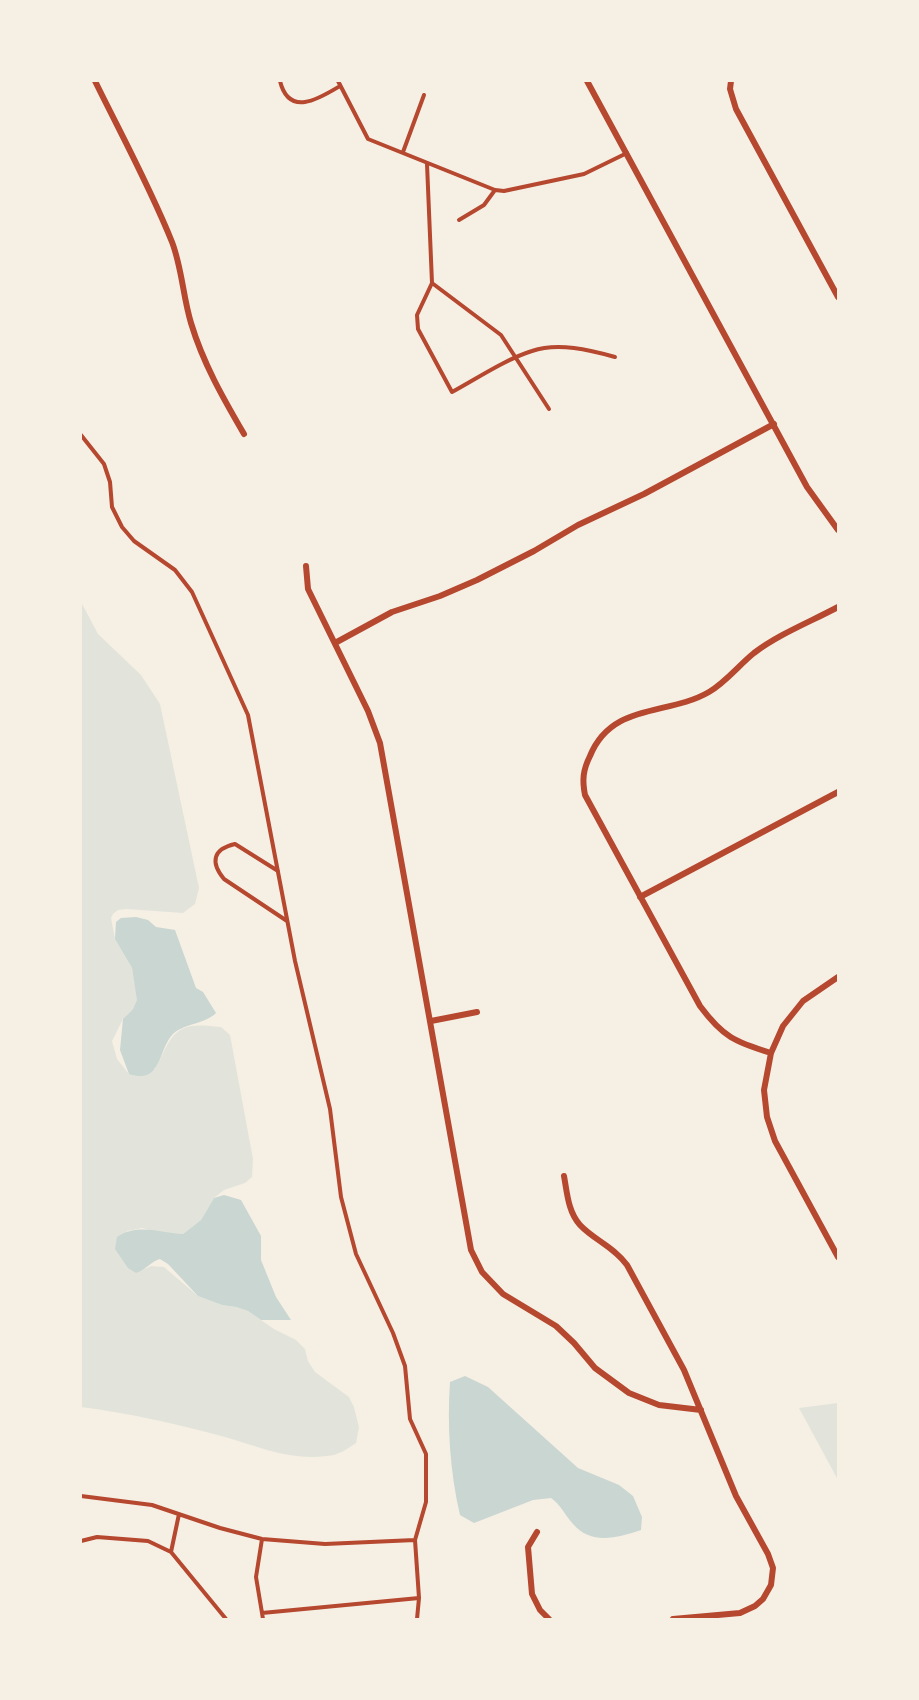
<!DOCTYPE html>
<html>
<head>
<meta charset="utf-8">
<style>
	body { margin:0 }
	#map { position:relative; width:919px; height:1700px; overflow:hidden; background:#f6efe4; font-family:Karla,sans-serif }
	canvas { display:block }
	.frame { position:absolute; inset:0; border:82px solid #f6efe4; pointer-events:none }
</style>
</head>
<body>
<div id="map">
<canvas width="919" height="1700"></canvas>
<div class="frame"></div>
</div>
<script>
const c = document.querySelector('canvas').getContext('2d');
c.lineJoin = 'round';
function paint(path, color) {
  c.fillStyle = color;
  c.fill(path, 'evenodd');
}
function strokePath(path, color, width, dash) {
  c.strokeStyle = color;
  c.lineWidth = width;
  c.lineCap = dash ? 'butt' : 'round';
  c.setLineDash(dash || []);
  c.stroke(path);
}
paint(new Path2D(`
	M 81,602 L 98,634 L 141,675 L 160,704 L 199,888 L 195,904 L 183,913 L 127,909 L 118,910 L 113,914 L 111,918 L 115,939 L 132,968 L 138,1000 L 133,1009 L 123,1019 L 112,1041 L 117,1059 L 129,1074 L 155,1069 C 174,1031 175,1021 221,1027 L 230,1035 L 253,1159 L 252,1177 L 245,1183 L 224,1190 L 214,1198 L 201,1220 L 183,1234 L 155,1232 L 142,1228 L 127,1231 L 136,1273 L 151,1266 L 164,1267 L 198,1296 L 222,1305 L 236,1307 L 248,1311 L 274,1329 L 296,1340 L 305,1349 L 308,1361 L 315,1372 L 349,1397 L 354,1407 L 359,1427 L 356,1443 C 347,1449 339,1455 327,1456 C 291,1461 259,1447 225,1437 C 178,1424 129,1413 81,1407 Z
	M 838,1403 L 838,1480 L 799,1408 Z`), '#e2e4dc');
paint(new Path2D(`
	M 136,917 L 148,920 L 156,927 L 175,930 L 196,988 L 203,992 L 216,1013 C 205,1024 186,1023 174,1033 C 157,1049 163,1085 129,1074 L 120,1050 L 123,1019 L 133,1009 L 137,1000 L 132,968 L 115,939 L 116,922 L 121,918 Z
	M 224,1195 L 241,1200 L 261,1236 L 261,1260 L 276,1297 L 291,1320 L 261,1320 L 248,1311 L 236,1307 L 222,1305 L 198,1296 L 168,1264 L 160,1259 C 150,1262 146,1270 136,1273 L 128,1268 L 115,1249 L 117,1237 C 139,1223 159,1233 183,1234 L 201,1220 L 214,1198 Z
	M 465,1376 L 488,1387 L 578,1468 L 619,1485 L 633,1496 L 642,1517 L 641,1530 C 617,1538 591,1545 573,1524 C 565,1515 561,1505 551,1498 L 533,1500 L 474,1523 L 460,1515 C 450,1472 447,1426 450,1382 Z`), '#c9d6d2');
strokePath(new Path2D(`
	M 280,81 C 289,118 320,98 340,86
	M 338,81 L 368,139 L 495,190 L 504,191 L 584,174 L 627,153
	M 403,152 L 424,95
	M 427,164 L 432,283 L 417,315 L 418,329 L 452,392 C 476,379 506,359 532,351 C 558,342 590,350 615,357
	M 459,220 L 484,205 L 495,190
	M 432,283 L 501,335 L 549,409
	M 81,435 L 104,464 L 110,482 L 112,507 L 122,527 L 134,541 L 175,570 L 192,592 L 248,715 L 295,961 L 330,1109 L 341,1197 L 356,1254 L 393,1333 L 405,1366 L 410,1419 L 426,1454 L 426,1502 L 415,1540 L 419,1598 L 417,1619
	M 278,871 L 235,844 C 213,849 210,862 224,879 L 287,921
	M 81,1496 L 152,1505 L 220,1528 L 262,1539 L 325,1544 L 415,1540
	M 262,1539 L 256,1577 L 263,1619
	M 81,1541 L 97,1537 L 148,1541 L 171,1552 L 226,1619
	M 171,1552 L 179,1514
	M 262,1613 L 419,1598`), '#b5482f', 4);
strokePath(new Path2D(`
	M 95,81 C 121,134 150,187 172,242 C 182,268 183,297 191,323 C 203,363 223,398 244,434
	M 587,81 L 807,487 L 838,530
	M 731,81 L 730,89 L 736,109 L 838,297
	M 306,566 L 308,589 L 368,711 L 380,743 L 471,1250 L 482,1272 L 503,1294 L 556,1326 L 574,1343 L 595,1368 L 629,1393 L 659,1405 L 701,1410
	M 335,643 L 392,612 L 440,596 L 477,580 L 534,551 L 578,525 L 644,494 L 774,424
	M 640,897 L 838,792
	M 838,977 L 803,1001 L 783,1026 L 771,1053 L 764,1090 L 767,1117 L 775,1141 L 838,1257
	M 431,1021 L 477,1012
	M 771,1053 C 735,1042 723,1037 700,1006 L 585,795 C 582,780 583,770 590,756 C 612,702 668,716 709,692 C 726,682 739,665 754,653 C 779,634 810,622 838,607
	M 564,1176 C 567,1192 568,1212 580,1225 C 594,1240 613,1246 627,1265 L 684,1370 L 736,1496 L 768,1554 L 773,1568 L 771,1585 L 763,1599 L 755,1606 L 740,1613 L 673,1619
	M 537,1532 L 528,1547 L 532,1594 L 540,1610 L 549,1619`), '#b5482f', 6);
</script>
</body>
</html>
